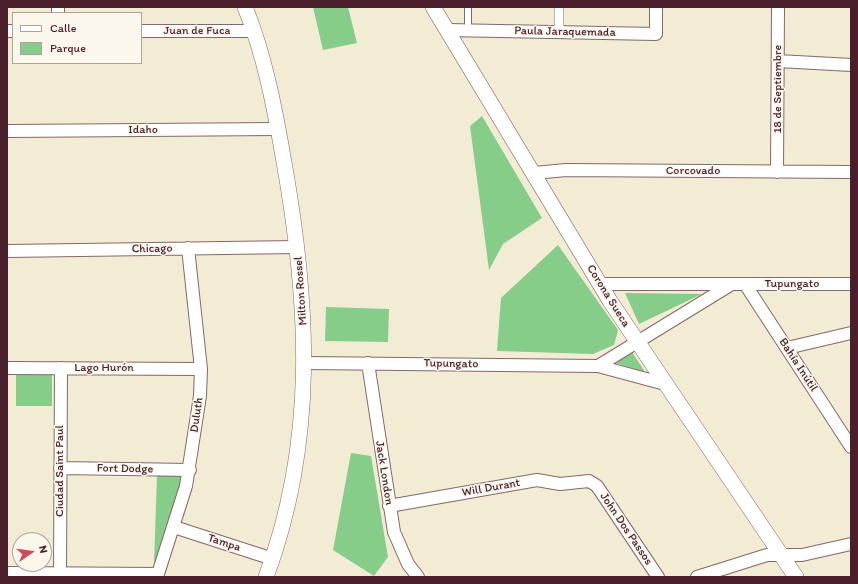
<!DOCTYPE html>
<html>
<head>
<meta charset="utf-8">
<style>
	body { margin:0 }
	#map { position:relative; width:858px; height:584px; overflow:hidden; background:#f2ecd5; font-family:Itim,sans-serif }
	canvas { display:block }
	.frame { position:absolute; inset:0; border:8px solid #4a1f2b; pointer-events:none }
	.legend { position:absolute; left:12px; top:12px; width:130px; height:52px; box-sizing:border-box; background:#fbf7ec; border:1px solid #b4a19f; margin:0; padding:5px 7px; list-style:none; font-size:12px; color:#4a1f2b }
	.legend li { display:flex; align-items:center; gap:8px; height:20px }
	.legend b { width:20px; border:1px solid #b4a19f }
	.north { position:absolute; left:12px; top:532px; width:40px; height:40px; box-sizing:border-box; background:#fbf7ec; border:1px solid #b4a19f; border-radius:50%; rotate:77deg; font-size:11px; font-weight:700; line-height:16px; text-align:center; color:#4a1f2b }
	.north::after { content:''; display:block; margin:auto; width:14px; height:18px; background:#d1495b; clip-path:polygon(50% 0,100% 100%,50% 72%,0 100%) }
</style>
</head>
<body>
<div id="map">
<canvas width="858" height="584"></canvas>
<div class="frame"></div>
<ul class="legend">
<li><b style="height:5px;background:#fff"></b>Calle</li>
<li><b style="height:11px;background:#86cd89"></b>Parque</li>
</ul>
<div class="north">N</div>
</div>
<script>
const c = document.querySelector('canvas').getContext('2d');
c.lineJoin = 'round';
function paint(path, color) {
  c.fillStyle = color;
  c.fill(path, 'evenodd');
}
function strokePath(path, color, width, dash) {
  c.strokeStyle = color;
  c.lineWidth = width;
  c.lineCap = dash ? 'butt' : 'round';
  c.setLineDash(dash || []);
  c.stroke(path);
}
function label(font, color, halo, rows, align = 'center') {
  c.font = font + ' Itim,sans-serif';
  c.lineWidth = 3;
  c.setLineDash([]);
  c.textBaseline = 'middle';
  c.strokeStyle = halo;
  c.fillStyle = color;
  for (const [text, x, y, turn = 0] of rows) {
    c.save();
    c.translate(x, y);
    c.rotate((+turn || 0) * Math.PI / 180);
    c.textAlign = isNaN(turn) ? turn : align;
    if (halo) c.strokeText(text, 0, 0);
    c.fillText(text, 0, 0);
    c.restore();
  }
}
paint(new Path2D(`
	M 313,7 L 348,7 L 357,43 L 323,50 Z
	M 482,116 L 542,218 L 503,244 L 489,270 L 470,126 Z
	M 558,245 L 618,330 L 614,345 L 593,354 L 497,351 L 501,298 Z
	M 625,293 L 702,294 L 639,324 Z
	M 326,307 L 389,309 L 388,342 L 325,341 Z
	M 632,352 L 645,372 L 616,363 Z
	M 16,372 L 52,373 L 52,406 L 16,406 Z
	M 351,453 L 371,456 L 388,557 L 374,576 L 333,550 Z
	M 157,475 L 183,476 L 159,555 L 154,564 Z`), '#86cd89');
const service = new Path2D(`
	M 468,30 L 468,7`);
const pedestrian = new Path2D(`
	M 559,32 L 559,7`);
const minor = new Path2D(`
	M 58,7 L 58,13
	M 447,30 L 656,34 L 656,7
	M 7,31 L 13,31
	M 141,31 L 252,31
	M 778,61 L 851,65
	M 7,131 L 278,129
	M 777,172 L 778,7
	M 534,173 L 566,170 L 851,172
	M 7,251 L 297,247
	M 600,284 L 851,284
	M 745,284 L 851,447
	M 787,348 L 851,333
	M 305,363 L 598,366 L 665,384
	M 368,363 L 394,532 L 408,564 L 418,577
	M 598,366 L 732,284
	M 7,368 L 201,369
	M 60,468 L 190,470
	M 389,506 L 537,480 L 560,484 L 589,481 L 597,486 L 658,577
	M 174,527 L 273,559
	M 7,573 L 158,574
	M 60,573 L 61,368
	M 157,577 L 186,486 L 200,396 L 201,369 L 188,248
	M 697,577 L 767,555 L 802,555 L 851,544`);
const tertiary = new Path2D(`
	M 245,7 C 265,56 275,110 284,162 C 309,303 317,440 266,577
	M 433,7 L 610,301 L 796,577`);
strokePath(service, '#856766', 8);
strokePath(pedestrian, '#856766', 10);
strokePath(minor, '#856766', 14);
strokePath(tertiary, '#856766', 16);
strokePath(service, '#fff', 6);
strokePath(pedestrian, '#fff', 9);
strokePath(minor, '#fff', 12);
strokePath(tertiary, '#fff', 15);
label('12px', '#4a1f2b', '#fbf7ec', [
	["Juan de Fuca",197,31],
	["Paula Jaraquemada",565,32,1],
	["18 de Septiembre",778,89,-90],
	["Idaho",143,130],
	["Corcovado",693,171],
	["Chicago",152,249,-1],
	["Tupungato",792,284],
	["Milton Rossel",301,291,-94],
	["Corona Sueca",608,296,58],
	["Tupungato",451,364,1],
	["Bahía Inútil",798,365,57],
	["Lago Hurón",104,368],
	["Duluth",197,415,-82],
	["Fort Dodge",125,469,1],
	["Ciudad Saint Paul",60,471,-90],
	["Jack London",384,473,81],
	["Will Durant",491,488,-10],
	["John Dos Passos",626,529,56],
	["Tampa",224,543,18]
]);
</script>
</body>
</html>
